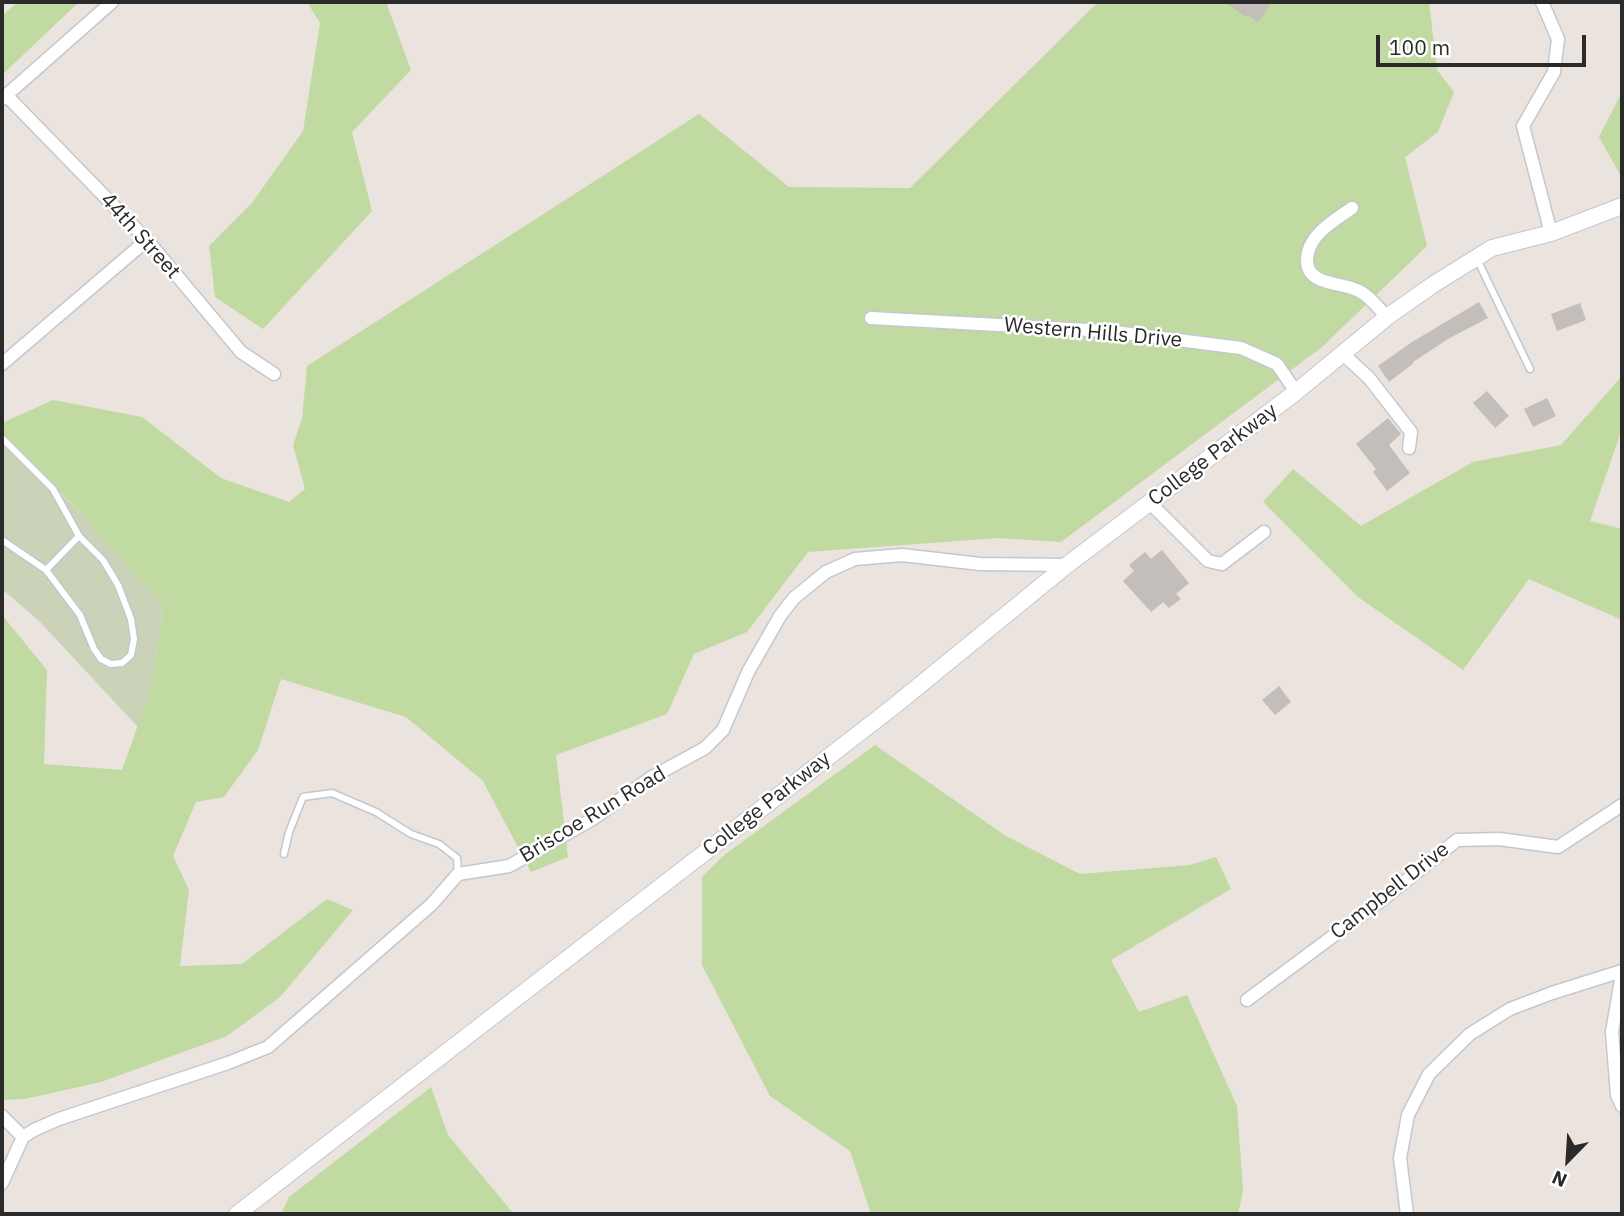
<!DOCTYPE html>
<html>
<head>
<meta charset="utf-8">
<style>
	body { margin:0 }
	#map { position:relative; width:1624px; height:1216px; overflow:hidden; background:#eae3de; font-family:"IBM Plex Sans",sans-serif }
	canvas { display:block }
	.frame { position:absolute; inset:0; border:4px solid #2a2a2a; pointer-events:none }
	.north { position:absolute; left:1533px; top:1125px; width:70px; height:70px; -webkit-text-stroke:5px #fff; paint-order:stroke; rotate:204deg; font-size:19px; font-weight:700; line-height:28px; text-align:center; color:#2a2a2a }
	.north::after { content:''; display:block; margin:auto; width:24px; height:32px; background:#2a2a2a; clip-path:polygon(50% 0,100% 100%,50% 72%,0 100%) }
	.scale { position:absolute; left:1376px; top:35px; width:210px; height:32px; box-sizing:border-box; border:4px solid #2a2a2a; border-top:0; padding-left:9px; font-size:21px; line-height:24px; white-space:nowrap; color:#2a2a2a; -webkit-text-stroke:5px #fff; paint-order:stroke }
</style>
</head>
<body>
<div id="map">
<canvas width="1624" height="1216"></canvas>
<div class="frame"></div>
<div class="north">N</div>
<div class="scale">100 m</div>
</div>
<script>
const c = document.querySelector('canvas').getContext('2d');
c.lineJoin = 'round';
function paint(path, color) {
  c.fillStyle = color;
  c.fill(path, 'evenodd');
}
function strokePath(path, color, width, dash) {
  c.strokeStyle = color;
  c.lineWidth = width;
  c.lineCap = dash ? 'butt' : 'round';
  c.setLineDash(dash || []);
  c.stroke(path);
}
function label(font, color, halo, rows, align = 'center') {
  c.font = font + ' "IBM Plex Sans",sans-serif';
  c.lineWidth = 5;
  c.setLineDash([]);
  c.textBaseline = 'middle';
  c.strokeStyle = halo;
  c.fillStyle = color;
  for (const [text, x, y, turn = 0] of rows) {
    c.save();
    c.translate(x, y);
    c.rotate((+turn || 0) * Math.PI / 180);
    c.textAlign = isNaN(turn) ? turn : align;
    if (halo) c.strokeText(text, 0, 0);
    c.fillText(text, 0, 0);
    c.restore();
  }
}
paint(new Path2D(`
	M 18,2 L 79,2 L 2,75 L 2,16 Z
	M 307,2 L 386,2 L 411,70 L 352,132 L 372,211 L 263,329 L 215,297 L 209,246 L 252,203 L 303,131 L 320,23 Z
	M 1098,2 L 1429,2 L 1437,70 L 1454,92 L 1438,132 L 1405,157 L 1427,246 L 1322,347 L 1061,542 L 998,538 L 808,552 L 747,632 L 694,654 L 667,714 L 556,755 L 568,857 L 531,872 L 483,781 L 406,717 L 281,679 L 258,750 L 224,797 L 196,802 L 173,856 L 189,890 L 180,966 L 242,964 L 327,899 L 353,910 L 280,997 L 227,1036 L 101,1082 L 25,1099 L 2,1100 L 2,615 L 47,670 L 44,764 L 122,770 L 152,686 L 163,606 L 83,515 L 2,435 L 2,423 L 53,400 L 142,417 L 221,478 L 289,502 L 305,489 L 293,445 L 302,419 L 307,366 L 699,114 L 789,187 L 910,188 Z
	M 1622,92 L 1622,178 L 1599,137 Z
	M 1622,376 L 1622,429 L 1590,521 L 1622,529 L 1622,620 L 1529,579 L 1463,670 L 1358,597 L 1263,502 L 1293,469 L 1361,526 L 1473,462 L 1561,445 Z
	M 875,745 L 1006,836 L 1080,874 L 1190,865 L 1216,857 L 1231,889 L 1111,960 L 1139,1012 L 1187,995 L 1237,1106 L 1243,1191 L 1238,1214 L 871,1214 L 850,1151 L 770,1096 L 702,965 L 702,877 L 723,856 Z
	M 431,1087 L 448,1135 L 514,1214 L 281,1214 L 289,1197 Z`), '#c0daa1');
paint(new Path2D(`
	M 2,439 L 83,515 L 163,606 L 152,686 L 138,727 L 39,621 L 2,589 Z`), '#cad2b8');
paint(new Path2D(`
	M 1225,2 L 1272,2 L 1258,22 L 1248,15 L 1246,17 Z
	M 1479,302 L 1488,318 L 1448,339 L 1413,362 L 1414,363 L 1389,382 L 1378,366 L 1412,342 Z
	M 1580,303 L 1586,320 L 1557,331 L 1551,314 Z
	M 1487,391 L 1509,416 L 1495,428 L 1473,403 Z
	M 1547,398 L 1556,416 L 1533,427 L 1524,409 Z
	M 1388,418 L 1401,434 L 1389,445 L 1410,473 L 1387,491 L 1373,472 L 1376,469 L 1356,444 Z
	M 1162,550 L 1189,583 L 1176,594 L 1181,599 L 1169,608 L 1163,602 L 1151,612 L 1123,581 L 1134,571 L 1129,565 L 1145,552 L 1151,559 Z
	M 1279,686 L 1291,702 L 1275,715 L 1262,700 Z`), '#c3beb9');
const lane = new Path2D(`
	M 1477,259 L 1530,369
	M 2,438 L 53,489 L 79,536 L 103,560 L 118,585 L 131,619 L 134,639 L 131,655 L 122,663 L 111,664 L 101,659 L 94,649 L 80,615 L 46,570 L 2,540
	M 46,570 L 79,536
	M 284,854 L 289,832 L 303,797 L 332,793 L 376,812 L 411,834 L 439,844 L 457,858 L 458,874`);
const street = new Path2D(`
	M 1542,2 L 1558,39 L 1554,72 L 1523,126 L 1551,233
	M 6,95 L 147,240 L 241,352 L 274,374
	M 2,99 L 112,2
	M 1352,208 C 1335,220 1307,235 1307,260 C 1307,267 1310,274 1317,278 C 1329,285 1346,284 1359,291 C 1370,296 1379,309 1387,317
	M 871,318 L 1107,331 L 1241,348 L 1277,364 L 1296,392
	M 1343,354 L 1369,378 L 1411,432 L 1409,448
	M 2,364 L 147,240
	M 1150,503 L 1208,561 L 1222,564 L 1264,532
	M 1622,974 L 1612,1032 L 1617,1095 L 1622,1106
	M 1247,1000 L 1383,899 L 1457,840 L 1499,839 L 1558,847 L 1622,805
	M 2,1116 L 23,1137
	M 2,1183 L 23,1137 L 34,1130 L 59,1119 L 228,1063 L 268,1047 L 432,904 L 458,874 L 509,866 L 591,820 L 652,777 L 705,748 L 723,730 L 748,672 L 780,616 L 794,598 L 826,572 L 855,559 L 902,555 L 980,564 L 1067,565
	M 1407,1214 L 1400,1158 L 1408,1115 L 1429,1074 L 1470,1034 L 1510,1009 L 1552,993 L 1622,971`);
const secondary = new Path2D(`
	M 237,1214 L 893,707 L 1067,565 L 1296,392 L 1387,317 L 1434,284 L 1492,248 L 1551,233 L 1622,206`);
strokePath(lane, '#c3c8cf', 9);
strokePath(street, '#c3c8cf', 15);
strokePath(secondary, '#c3c8cf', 18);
strokePath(lane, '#fff', 6);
strokePath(street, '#fff', 12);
strokePath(secondary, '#fff', 16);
label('21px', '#2a2a2a', '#fff', [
	["44th Street",140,236,48],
	["Western Hills Drive",1093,333,5],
	["College Parkway",1213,455,-37],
	["College Parkway",767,804,-38],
	["Briscoe Run Road",593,815,-31],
	["Campbell Drive",1390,891,-38]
]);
</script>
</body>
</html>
